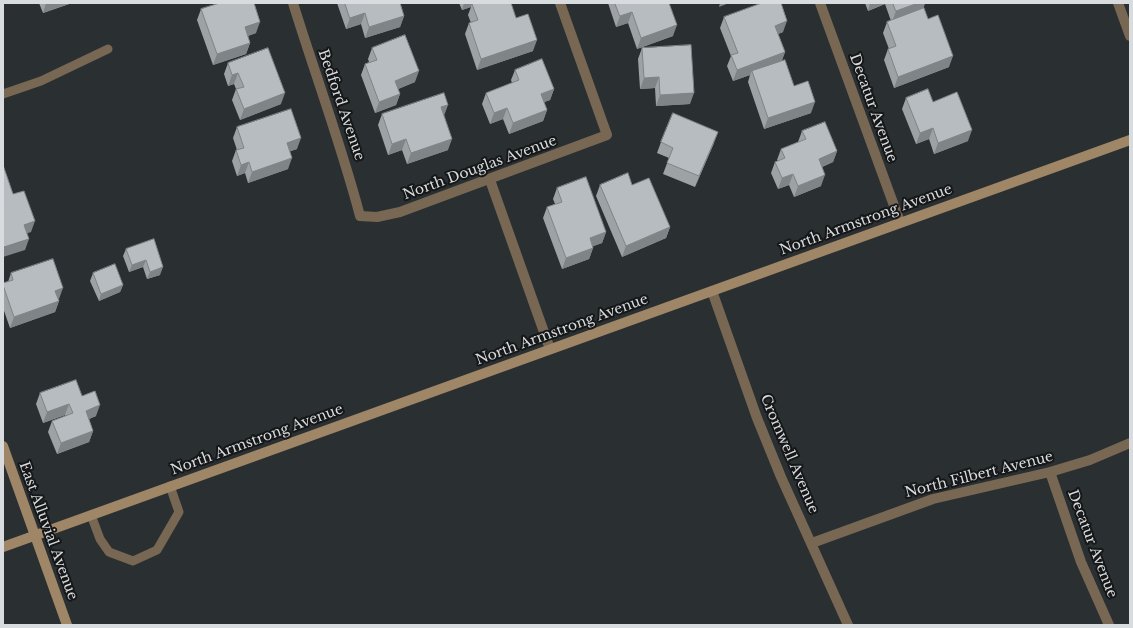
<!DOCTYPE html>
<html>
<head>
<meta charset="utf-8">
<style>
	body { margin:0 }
	#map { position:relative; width:1133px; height:628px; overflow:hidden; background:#2a2f32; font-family:"Libre Baskerville",serif }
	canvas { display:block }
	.frame { position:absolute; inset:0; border:4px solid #d9dcde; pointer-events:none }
</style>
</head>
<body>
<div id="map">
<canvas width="1133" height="628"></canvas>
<div class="frame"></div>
</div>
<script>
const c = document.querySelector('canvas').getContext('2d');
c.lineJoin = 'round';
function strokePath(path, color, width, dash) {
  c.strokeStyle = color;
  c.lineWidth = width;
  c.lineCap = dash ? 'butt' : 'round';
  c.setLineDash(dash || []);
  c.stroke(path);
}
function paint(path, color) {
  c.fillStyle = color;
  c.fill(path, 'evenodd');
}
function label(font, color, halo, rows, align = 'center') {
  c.font = font + ' "Libre Baskerville",serif';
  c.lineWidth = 4;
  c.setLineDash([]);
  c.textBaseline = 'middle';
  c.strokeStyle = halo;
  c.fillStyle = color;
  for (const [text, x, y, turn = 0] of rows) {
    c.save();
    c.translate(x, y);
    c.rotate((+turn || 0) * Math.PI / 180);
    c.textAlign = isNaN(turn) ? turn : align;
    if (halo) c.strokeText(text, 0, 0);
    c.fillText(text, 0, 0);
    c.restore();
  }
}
strokePath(new Path2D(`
	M 3,94 L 41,81 L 108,49
	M 91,515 L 100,539 L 109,552 L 133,561 L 157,550 L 179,512 L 170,486`), '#776753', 9);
strokePath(new Path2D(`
	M 293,3 C 315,74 341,144 360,216 L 377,217 L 400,212 L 607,135 L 560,3
	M 820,3 L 900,222
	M 1118,3 L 1130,36
	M 490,180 L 550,349
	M 712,291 L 757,418 L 781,477 L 848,625
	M 1050,472 L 1081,562 L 1109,625
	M 812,543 L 933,499 L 1050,472 L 1090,460 L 1130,443`), '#776753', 10);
strokePath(new Path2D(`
	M 3,446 L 67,625
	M 3,547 L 1130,140`), '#9f8666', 10);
paint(new Path2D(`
	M 39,3 L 72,3 L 43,13 Z
	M 337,3 L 400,3 L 404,16 L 400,27 L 365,38 L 361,24 L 346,29 Z
	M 459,3 L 511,3 L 516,18 L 533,51 L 477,70 L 465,34 L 469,23 L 471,23 L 468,15 L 471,7 L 462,10 Z
	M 608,3 L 669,3 L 673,36 L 637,49 L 628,23 L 616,27 Z
	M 865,3 L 925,3 L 923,9 L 928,19 L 949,67 L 894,88 L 884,60 L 888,49 L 889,49 L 883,33 L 887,22 L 891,21 L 885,4 L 868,11 Z
	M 201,9 L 256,33 L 248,36 L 250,43 L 246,54 L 213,65 L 197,20 Z
	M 724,17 L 783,32 L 778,34 L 785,52 L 782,60 L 794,86 L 811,113 L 764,129 L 748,82 L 750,75 L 733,81 L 727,66 L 731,56 L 720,28 Z
	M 372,48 L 415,82 L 398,89 L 400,94 L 396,105 L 375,113 L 361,75 L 365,64 L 369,62 L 368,59 Z
	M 642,48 L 690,104 L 656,106 L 655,88 L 640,89 L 638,59 Z
	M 228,63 L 281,104 L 240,120 L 232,100 L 236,89 L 234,84 L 228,86 L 224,74 Z
	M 515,70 L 554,89 L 550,100 L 544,102 L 547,110 L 543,121 L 509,134 L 503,119 L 490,124 L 482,104 L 486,93 L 512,83 L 511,80 Z
	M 906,98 L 933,102 L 968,141 L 934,154 L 929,139 L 916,144 L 902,109 Z
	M 382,114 L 444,115 L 448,150 L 407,164 L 402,150 L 388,155 L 378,125 Z
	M 237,127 L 297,149 L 290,151 L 288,169 L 248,183 L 245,173 L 237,176 L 232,161 L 236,150 L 237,150 L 233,138 Z
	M 802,131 L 837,151 L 833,162 L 822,167 L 821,186 L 794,197 L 789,185 L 778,189 L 771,173 L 775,162 L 778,161 L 777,160 L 781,149 L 798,142 Z
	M 661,142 L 714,143 L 695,187 L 663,174 L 669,158 L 657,153 Z
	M 600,185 L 632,185 L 670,227 L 666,238 L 622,257 L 596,196 Z
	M 557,188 L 606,232 L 602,243 L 593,246 L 593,248 L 589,259 L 562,269 L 543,218 L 547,207 L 555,204 L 553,199 Z
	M 154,239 L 160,275 L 147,279 L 143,267 L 129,272 L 123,256 L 126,249 Z
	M 11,273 L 59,299 L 58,299 L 59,301 L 55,312 L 10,328 L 3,308 L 3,283 L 8,282 Z
	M 93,273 L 123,285 L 120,292 L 99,301 L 90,281 Z
	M 40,393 L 82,396 L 96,416 L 89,419 L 93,431 L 89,442 L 57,454 L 48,432 L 52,421 L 65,416 L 65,415 L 43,423 L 36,404 Z`), '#9da2a4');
paint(new Path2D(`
	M 46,3 L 72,3 L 43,13 Z
	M 464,3 L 483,3 L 472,4 L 471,7 L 462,10 Z
	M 720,3 L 729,3 L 719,7 Z
	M 870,3 L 886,3 L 885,4 L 868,11 Z
	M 918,3 L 925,3 L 922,11 L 892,22 L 896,11 Z
	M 632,12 L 628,23 L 616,27 L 620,16 Z
	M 365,13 L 361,24 L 346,29 L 350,18 Z
	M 404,16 L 400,27 L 365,38 L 369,27 Z
	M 787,21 L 783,32 L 771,37 L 775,26 Z
	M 260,22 L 256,33 L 241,38 L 245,27 Z
	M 677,25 L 673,36 L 637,49 L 641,38 Z
	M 537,40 L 533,51 L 477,70 L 481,59 Z
	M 250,43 L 246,54 L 213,65 L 217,54 Z
	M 785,52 L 781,63 L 752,71 L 750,75 L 733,81 L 737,70 Z
	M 953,56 L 949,67 L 894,88 L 898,77 Z
	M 419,71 L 415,82 L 391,92 L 395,81 Z
	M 238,73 L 234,84 L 228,86 L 232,75 Z
	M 659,77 L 655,88 L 640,89 L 644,78 Z
	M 554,89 L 550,100 L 537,105 L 541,94 Z
	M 285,93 L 281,104 L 240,120 L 244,109 Z
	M 694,93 L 690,104 L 656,106 L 660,95 Z
	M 400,94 L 396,105 L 375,113 L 379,102 Z
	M 815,102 L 811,113 L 764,129 L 768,118 Z
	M 448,105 L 444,116 L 441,107 Z
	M 507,108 L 503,119 L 490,124 L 494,113 Z
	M 547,110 L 543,121 L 509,134 L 513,123 Z
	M 933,128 L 929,139 L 916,144 L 920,133 Z
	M 972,130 L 968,141 L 934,154 L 938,143 Z
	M 718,132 L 714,143 L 695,187 L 699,176 Z
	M 301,138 L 297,149 L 283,154 L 287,143 Z
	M 406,139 L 402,150 L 388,155 L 392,144 Z
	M 452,139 L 448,150 L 407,164 L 411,153 Z
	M 837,151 L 833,162 L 815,170 L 819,159 Z
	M 292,158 L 288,169 L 248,183 L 252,172 Z
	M 249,162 L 245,173 L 237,176 L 241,165 Z
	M 793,174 L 789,185 L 778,189 L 782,178 Z
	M 825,175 L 821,186 L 794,197 L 798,186 Z
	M 35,221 L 31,232 L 20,236 L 24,225 Z
	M 670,227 L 666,238 L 622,257 L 626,246 Z
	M 606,232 L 602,243 L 586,249 L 590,238 Z
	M 29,239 L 25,250 L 3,257 L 3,251 L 4,247 Z
	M 593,248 L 589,259 L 562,269 L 566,258 Z
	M 146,260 L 143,267 L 129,272 L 132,265 Z
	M 163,267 L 160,275 L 147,279 L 150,272 Z
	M 123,285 L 120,292 L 99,301 L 101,294 Z
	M 63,288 L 59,299 L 51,302 L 55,291 Z
	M 59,301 L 55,312 L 10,328 L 14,317 Z
	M 69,404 L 65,415 L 43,423 L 47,412 Z
	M 100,405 L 96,416 L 82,422 L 86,411 Z
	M 93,431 L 89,442 L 57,454 L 61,443 Z`), '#7f8486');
const building = new Path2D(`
	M 220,3 L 254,3 L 260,22 L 245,27 L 250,43 L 217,54 L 201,9 Z
	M 345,3 L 400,3 L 404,16 L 369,27 L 365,13 L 350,18 Z
	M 476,3 L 511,3 L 516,18 L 528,14 L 537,40 L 481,59 L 469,23 L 478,20 L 472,4 Z
	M 615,3 L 669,3 L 677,25 L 641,38 L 632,12 L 620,16 Z
	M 762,3 L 781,3 L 787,21 L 775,26 L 785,52 L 737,70 L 731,55 L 738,53 L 724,17 Z
	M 893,3 L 918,3 L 896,11 Z
	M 924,8 L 928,19 L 938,15 L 953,56 L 898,77 L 888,49 L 896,46 L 887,22 Z
	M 405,35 L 419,71 L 395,81 L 400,94 L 379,102 L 365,64 L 377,60 L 372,48 Z
	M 691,45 L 694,93 L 660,95 L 659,77 L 644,78 L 642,48 Z
	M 268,48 L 285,93 L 244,109 L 236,89 L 244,87 L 238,73 L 232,75 L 228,63 Z
	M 542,59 L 554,89 L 541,94 L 547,110 L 513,123 L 507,108 L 494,113 L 486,93 L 519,80 L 515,70 Z
	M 785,60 L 794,86 L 808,81 L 815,102 L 768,118 L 752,71 Z
	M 928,89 L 933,102 L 957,92 L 972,130 L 938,143 L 933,128 L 920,133 L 906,98 Z
	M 444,93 L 448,105 L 441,107 L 452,139 L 411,153 L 406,139 L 392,144 L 382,114 Z
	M 291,109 L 301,138 L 287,143 L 292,158 L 252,172 L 249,162 L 241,165 L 236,150 L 244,148 L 237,127 Z
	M 673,113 L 718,132 L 699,176 L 667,163 L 673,148 L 661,142 Z
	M 825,122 L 837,151 L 819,159 L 825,175 L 798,186 L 793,174 L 782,178 L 775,162 L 785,158 L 781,149 L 806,139 L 802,131 Z
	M 3,165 L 13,194 L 24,191 L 35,221 L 24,225 L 29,239 L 4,247 L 3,244 Z
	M 628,173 L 632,185 L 649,178 L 670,227 L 626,246 L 600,185 Z
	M 586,177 L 606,232 L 590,238 L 593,248 L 566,258 L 547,207 L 562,202 L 557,188 Z
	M 154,239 L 163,267 L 150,272 L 146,260 L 132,265 L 126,249 Z
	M 53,259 L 63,288 L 55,291 L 59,301 L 14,317 L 3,285 L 3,283 L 13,280 L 11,273 Z
	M 115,264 L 123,285 L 101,294 L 93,273 Z
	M 76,380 L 82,396 L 95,391 L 100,405 L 86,411 L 93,431 L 61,443 L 52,421 L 73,413 L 69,404 L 47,412 L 40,393 Z`);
paint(building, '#b6bcbf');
strokePath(building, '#7f8486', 1);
label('14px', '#d9dcde', '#151718', [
	["Bedford Avenue",341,105,71],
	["Decatur Avenue",873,108,70],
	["North Douglas Avenue",480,168,-20],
	["North Armstrong Avenue",866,220,-20],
	["North Armstrong Avenue",562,330,-20],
	["North Armstrong Avenue",257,440,-20],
	["Cromwell Avenue",789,454,67],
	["North Filbert Avenue",979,475,-14],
	["East Alluvial Avenue",48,531,70],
	["Decatur Avenue",1092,544,69]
]);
</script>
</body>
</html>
